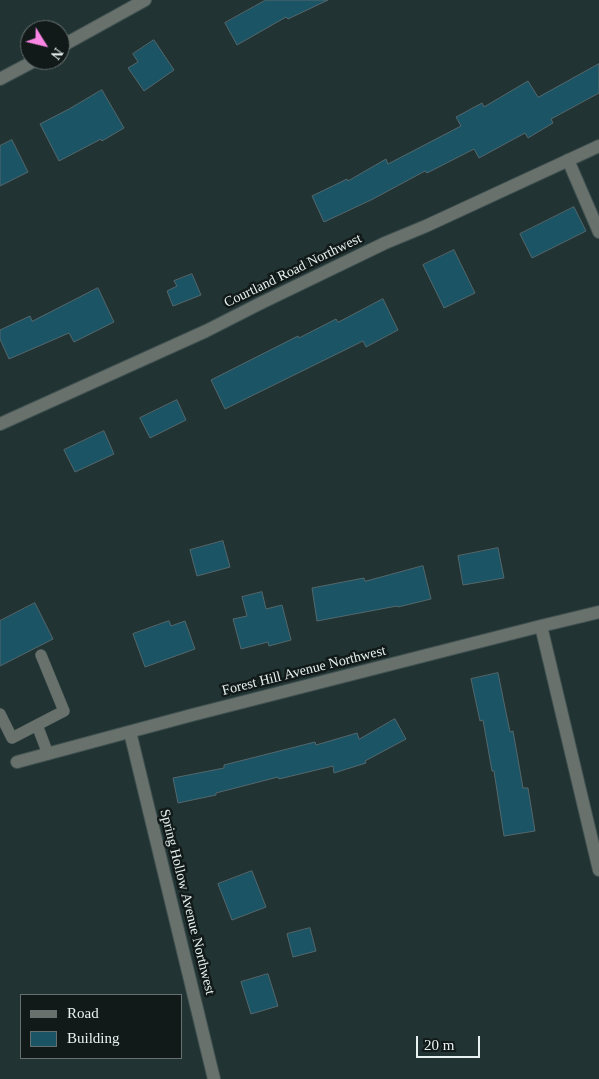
<!DOCTYPE html>
<html>
<head>
<meta charset="utf-8">
<style>
	body { margin:0 }
	#map { position:relative; width:599px; height:1079px; overflow:hidden; background:#213433; font-family:"Times New Roman",serif }
	canvas { display:block }
	.legend { position:absolute; left:20px; top:994px; width:162px; height:65px; box-sizing:border-box; background:#111a19; border:1px solid #66706f; margin:0; padding:6px 9px; list-style:none; font-size:15px; color:#e6f1f0 }
	.legend li { display:flex; align-items:center; gap:10px; height:25px }
	.legend b { width:25px; border:1px solid #66706f }
	.north { position:absolute; left:20px; top:20px; width:50px; height:50px; box-sizing:border-box; background:#111a19; border:1px solid #66706f; border-radius:50%; rotate:126deg; font-size:14px; font-weight:700; line-height:20px; text-align:center; color:#e6f1f0 }
	.north::after { content:''; display:block; margin:auto; width:18px; height:22px; background:#fc86e4; clip-path:polygon(50% 0,100% 100%,50% 72%,0 100%) }
	.scale { position:absolute; left:416px; top:1036px; width:64px; height:22px; box-sizing:border-box; border:2px solid #e6f1f0; border-top:0; padding-left:6px; font-size:15px; line-height:18px; white-space:nowrap; color:#e6f1f0; -webkit-text-stroke:4px #111a19; paint-order:stroke }
</style>
</head>
<body>
<div id="map">
<canvas width="599" height="1079"></canvas>
<ul class="legend">
<li><b style="height:6px;background:#69716d"></b>Road</li>
<li><b style="height:14px;background:#1b5464"></b>Building</li>
</ul>
<div class="north">N</div>
<div class="scale">20 m</div>
</div>
<script>
const c = document.querySelector('canvas').getContext('2d');
c.lineJoin = 'round';
function paint(path, color) {
  c.fillStyle = color;
  c.fill(path, 'evenodd');
}
function strokePath(path, color, width, dash) {
  c.strokeStyle = color;
  c.lineWidth = width;
  c.lineCap = dash ? 'butt' : 'round';
  c.setLineDash(dash || []);
  c.stroke(path);
}
function label(font, color, halo, rows, align = 'center') {
  c.font = font + ' "Times New Roman",serif';
  c.lineWidth = 5;
  c.setLineDash([]);
  c.textBaseline = 'middle';
  c.strokeStyle = halo;
  c.fillStyle = color;
  for (const [text, x, y, turn = 0] of rows) {
    c.save();
    c.translate(x, y);
    c.rotate((+turn || 0) * Math.PI / 180);
    c.textAlign = isNaN(turn) ? turn : align;
    if (halo) c.strokeText(text, 0, 0);
    c.fillText(text, 0, 0);
    c.restore();
  }
}
const building = new Path2D(`
	M 266,0 L 328,0 L 288,19 L 286,17 L 237,45 L 225,23 Z
	M 154,40 L 174,70 L 144,91 L 128,68 L 138,62 L 133,54 Z
	M 599,64 L 599,93 L 551,119 L 553,123 L 528,138 L 525,133 L 479,158 L 474,149 L 427,173 L 425,171 L 373,199 L 324,222 L 312,196 L 347,179 L 348,181 L 386,159 L 388,164 L 461,126 L 456,117 L 482,103 L 484,107 L 528,81 L 538,97 Z
	M 102,90 L 124,128 L 102,141 L 101,139 L 59,161 L 40,124 L 69,109 Z
	M 12,140 L 28,172 L 0,186 L 0,146 Z
	M 574,207 L 586,231 L 532,258 L 520,234 Z
	M 454,250 L 475,293 L 444,308 L 423,265 Z
	M 192,274 L 201,295 L 173,306 L 167,291 L 177,286 L 174,281 Z
	M 98,288 L 114,322 L 74,342 L 69,333 L 9,359 L 0,339 L 0,330 L 30,316 L 32,321 Z
	M 383,299 L 398,330 L 366,347 L 363,341 L 225,409 L 211,380 L 298,336 L 299,338 L 336,319 L 338,322 Z
	M 177,400 L 186,420 L 150,438 L 140,418 Z
	M 104,431 L 114,454 L 75,472 L 64,450 Z
	M 223,541 L 230,567 L 197,576 L 190,550 Z
	M 498,548 L 504,578 L 463,585 L 458,556 Z
	M 423,566 L 431,599 L 398,607 L 397,606 L 317,621 L 312,588 L 364,578 L 365,581 Z
	M 262,592 L 266,609 L 282,605 L 291,640 L 269,646 L 268,642 L 241,649 L 233,619 L 247,616 L 242,597 Z
	M 35,603 L 53,639 L 0,666 L 0,621 Z
	M 169,621 L 171,626 L 185,621 L 195,649 L 145,667 L 133,634 Z
	M 498,673 L 510,732 L 513,731 L 523,788 L 528,788 L 535,831 L 504,836 L 494,771 L 492,771 L 483,720 L 480,721 L 471,679 Z
	M 395,719 L 406,739 L 365,761 L 366,763 L 334,773 L 333,766 L 279,779 L 278,777 L 216,793 L 216,795 L 178,803 L 173,778 L 224,768 L 224,765 L 315,742 L 316,745 L 357,733 L 359,739 Z
	M 252,871 L 266,907 L 232,920 L 218,884 Z
	M 310,928 L 316,951 L 293,957 L 287,934 Z
	M 268,974 L 278,1006 L 251,1014 L 241,982 Z`);
paint(building, '#1b5464');
strokePath(building, '#54676d', 1);
const lane = new Path2D(`
	M 41,655 L 64,711 L 37,725 L 48,754
	M 0,714 L 12,738 L 37,725`);
const street = new Path2D(`
	M 60,47 L 145,0
	M 0,79 L 36,60
	M 568,160 L 599,232
	M 0,424 L 206,331 L 261,303 L 385,243 L 426,226 L 599,146
	M 541,626 L 599,870
	M 130,732 L 214,1079
	M 17,762 L 192,715 L 541,626 L 599,612`);
strokePath(lane, '#415251', 12);
strokePath(street, '#415251', 14);
strokePath(lane, '#69716d', 11);
strokePath(street, '#69716d', 12);
label('14px', '#e6f1f0', '#111a19', [
	["Courtland Road Northwest",293,271,-26],
	["Forest Hill Avenue Northwest",304,671,-14],
	["Spring Hollow Avenue Northwest",187,902,76]
]);
</script>
</body>
</html>
